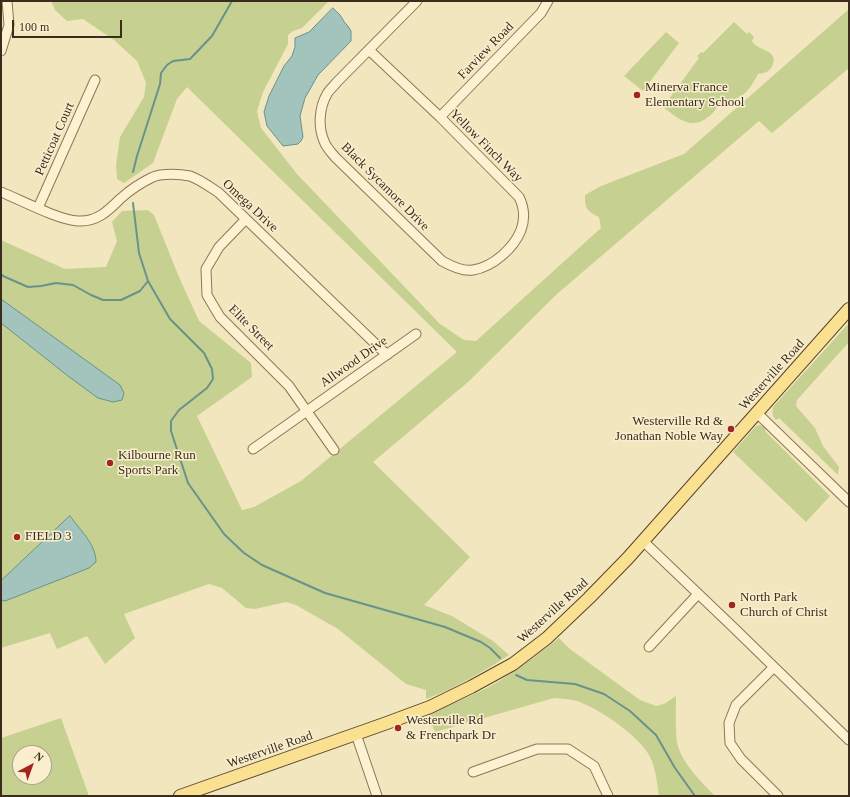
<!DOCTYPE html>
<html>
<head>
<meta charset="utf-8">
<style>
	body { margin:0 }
	#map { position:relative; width:850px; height:797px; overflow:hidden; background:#f2e6be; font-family:Georgia,serif }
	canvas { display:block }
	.frame { position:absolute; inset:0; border:2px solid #3b2c1b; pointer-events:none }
	.north { position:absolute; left:12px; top:745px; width:40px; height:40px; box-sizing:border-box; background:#f9efcf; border:1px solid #ada187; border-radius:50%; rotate:41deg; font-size:11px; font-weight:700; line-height:16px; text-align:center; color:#3b2c1b }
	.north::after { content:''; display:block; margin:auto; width:14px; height:18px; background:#a2261e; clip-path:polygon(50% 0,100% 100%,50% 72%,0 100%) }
	.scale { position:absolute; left:12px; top:20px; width:110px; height:18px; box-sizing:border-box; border:2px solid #3b2c1b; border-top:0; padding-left:5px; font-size:12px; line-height:14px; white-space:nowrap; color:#3b2c1b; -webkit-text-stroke:3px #f9efcf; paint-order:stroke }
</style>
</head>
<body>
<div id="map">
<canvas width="850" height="797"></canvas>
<div class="frame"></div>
<div class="north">N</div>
<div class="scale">100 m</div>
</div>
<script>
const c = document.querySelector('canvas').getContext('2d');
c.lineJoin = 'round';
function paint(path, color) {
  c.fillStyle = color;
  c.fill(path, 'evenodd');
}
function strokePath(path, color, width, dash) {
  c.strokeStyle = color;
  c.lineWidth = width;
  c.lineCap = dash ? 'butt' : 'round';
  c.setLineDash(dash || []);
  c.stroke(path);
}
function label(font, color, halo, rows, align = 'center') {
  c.font = font + ' Georgia,serif';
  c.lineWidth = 3;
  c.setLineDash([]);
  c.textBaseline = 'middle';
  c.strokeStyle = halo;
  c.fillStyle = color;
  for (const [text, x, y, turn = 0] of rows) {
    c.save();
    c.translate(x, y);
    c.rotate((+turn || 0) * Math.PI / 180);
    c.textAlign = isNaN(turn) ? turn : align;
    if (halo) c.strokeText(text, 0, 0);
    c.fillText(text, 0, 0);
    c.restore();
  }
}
paint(new Path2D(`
	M 51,1 L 329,1 L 302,28 L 293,31 L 288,35 L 288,44 L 263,92 L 257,111 L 261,128 L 297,174 L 440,324 L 464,340 L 476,341 L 601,228 L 599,217 C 586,211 585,208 585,195 L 601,186 L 684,154 L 849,9 L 849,68 L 772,133 L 759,121 L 557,294 L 468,382 L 373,462 L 470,557 L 424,605 L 452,616 L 493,641 L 509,655 C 483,672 455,688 426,699 L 426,690 L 406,684 L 338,629 L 296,605 L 286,602 L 255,609 L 246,608 L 222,588 L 209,584 L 124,614 L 135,638 L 105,664 L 87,636 L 57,649 L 50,633 L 1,648 L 1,240 L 65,269 L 106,267 L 117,241 L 112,222 L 122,211 L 148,210 L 154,215 L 179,277 L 199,321 L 251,363 L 252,377 L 197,416 L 242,510 L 254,507 L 301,481 L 457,352 L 187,87 L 177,99 L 153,163 L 124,183 L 117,179 L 116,165 L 120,137 L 144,97 L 146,83 L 137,61 L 114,40 L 83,19 L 67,21 L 55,10 Z
	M 734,22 L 747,34 L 749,32 L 754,37 L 752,41 C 757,51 778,49 773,64 C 770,72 765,73 758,74 C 747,95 742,98 719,104 C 713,116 698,128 684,121 C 676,118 670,112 663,107 L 699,58 L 697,56 L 701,52 L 703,53 Z
	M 666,32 L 679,43 L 643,91 L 624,76 Z
	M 849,323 L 849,342 L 797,400 L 796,406 L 815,428 L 823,446 L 839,467 L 838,475 L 779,418 L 776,420 C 772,416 772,413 773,407 Z
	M 759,425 L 765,426 L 767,428 L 765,431 L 830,496 L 806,522 L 733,452 L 755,427 Z
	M 559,638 L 570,649 L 640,700 L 656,706 L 664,704 L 676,696 C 676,709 675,735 678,746 C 683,764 702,783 715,796 L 659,796 C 657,783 656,769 650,757 C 641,738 604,712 584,704 C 575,699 565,699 554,698 L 435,732 L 428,714 C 454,703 480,693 504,678 C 523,666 541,652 559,638 Z
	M 61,718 L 89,796 L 1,796 L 1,738 ZM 20,753 L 44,753 L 44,777 L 20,777 Z`), '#c6d191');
const water = new Path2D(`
	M 333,8 L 340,15 L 345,23 L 348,26 L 351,31 L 351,41 L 318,75 L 305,98 L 300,116 L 303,137 L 301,141 L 298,144 L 283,146 L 267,126 L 264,112 L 269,96 L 284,66 L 292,56 L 295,47 L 295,38 L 309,32 Z
	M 1,299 L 120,385 L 124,393 L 122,400 L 113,402 L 98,398 L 68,376 L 1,323 Z
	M 70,516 C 80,530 96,544 96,562 L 89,568 L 5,601 L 1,600 L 1,581 Z`);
paint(water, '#a2c4bc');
strokePath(water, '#68928b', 1);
strokePath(new Path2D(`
	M 133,172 L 137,156 L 160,84 L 161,73 L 167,65 L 173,61 L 190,59 L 212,36 L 232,1
	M 133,203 L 139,253 L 148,281 L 170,319 L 204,353 L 212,369 L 213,379 L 207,388 L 179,410 L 171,421 L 171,431 L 188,483 L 224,534 L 244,553 L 262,565 L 325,593 L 445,627 L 481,642 L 490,648 L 500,658
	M 1,274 L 3,276 L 28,287 L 41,286 L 56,283 L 73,285 L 91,295 L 103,300 L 121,300 L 140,291 L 148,281
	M 516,675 L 527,680 L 575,684 L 604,694 L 630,711 L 656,735 L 675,768 L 695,796`), '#68928b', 2);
const minor = new Path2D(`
	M 369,50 L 440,117 L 519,197 C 524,207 525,219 521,230 C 514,248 493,267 473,270 C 463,272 451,266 442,261 L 335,157 C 331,152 326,147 324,141 C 318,127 319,108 327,94 C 329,90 334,86 337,82 L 417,1
	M 1,51 L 9,25 L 7,1
	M 440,117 L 541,13 L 548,1
	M 1,192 C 21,200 58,220 78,221 C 97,222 108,211 120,199 C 129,191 142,182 153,177 C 163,173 180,174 190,176 C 201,180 210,187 219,193 L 387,355
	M 38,208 L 95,80
	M 246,219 L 219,247 L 206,269 L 207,295 L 220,317 L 289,386 L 334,450
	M 757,413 L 849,502
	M 253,449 L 416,334
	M 643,541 L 734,628 L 849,740
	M 649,647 L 698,594
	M 774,667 L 736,705 L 729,723 L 730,743 L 741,759 L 778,796
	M 356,734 L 377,796
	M 473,772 L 537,749 L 568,749 L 594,766 L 608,796`);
const major = new Path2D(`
	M 180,796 L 384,724 L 430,707 L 471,687 L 513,664 L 547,638 L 589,598 L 628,558 L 849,309`);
strokePath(minor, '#8d7655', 11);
strokePath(major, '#5a432a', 14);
strokePath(minor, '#fcf2d2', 9);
strokePath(major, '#fae091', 12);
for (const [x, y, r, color] of [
	[637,95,4,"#a2261e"],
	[731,429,4,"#a2261e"],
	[110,463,4,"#a2261e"],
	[17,537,4,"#a2261e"],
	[732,605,4,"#a2261e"],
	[398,728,4,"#a2261e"]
]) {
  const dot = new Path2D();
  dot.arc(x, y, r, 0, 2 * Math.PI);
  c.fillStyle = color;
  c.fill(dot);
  strokePath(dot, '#f9efcf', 1.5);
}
label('13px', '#3b2c1b', '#f9efcf', [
	["Farview Road",486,51,-46],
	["Petticoat Court",55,139,-66],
	["Yellow Finch Way",486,146,45],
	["Black Sycamore Drive",385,187,45],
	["Omega Drive",250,206,43],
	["Elite Street",251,328,45],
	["Allwood Drive",354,362,-35],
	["Westerville Road",772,375,-48],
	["Westerville Road",553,611,-42],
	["Westerville Road",270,750,-19]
]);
label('13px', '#3b2c1b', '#f9efcf', [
	["Minerva France",645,88],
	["Elementary School",645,103],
	["Westerville Rd &",723,422,"right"],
	["Jonathan Noble Way",723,437,"right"],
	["Kilbourne Run",118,456],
	["Sports Park",118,471],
	["FIELD 3",25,537],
	["North Park",740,598],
	["Church of Christ",740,613],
	["Westerville Rd",406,721],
	["& Frenchpark Dr",406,736]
], 'left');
</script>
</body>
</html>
